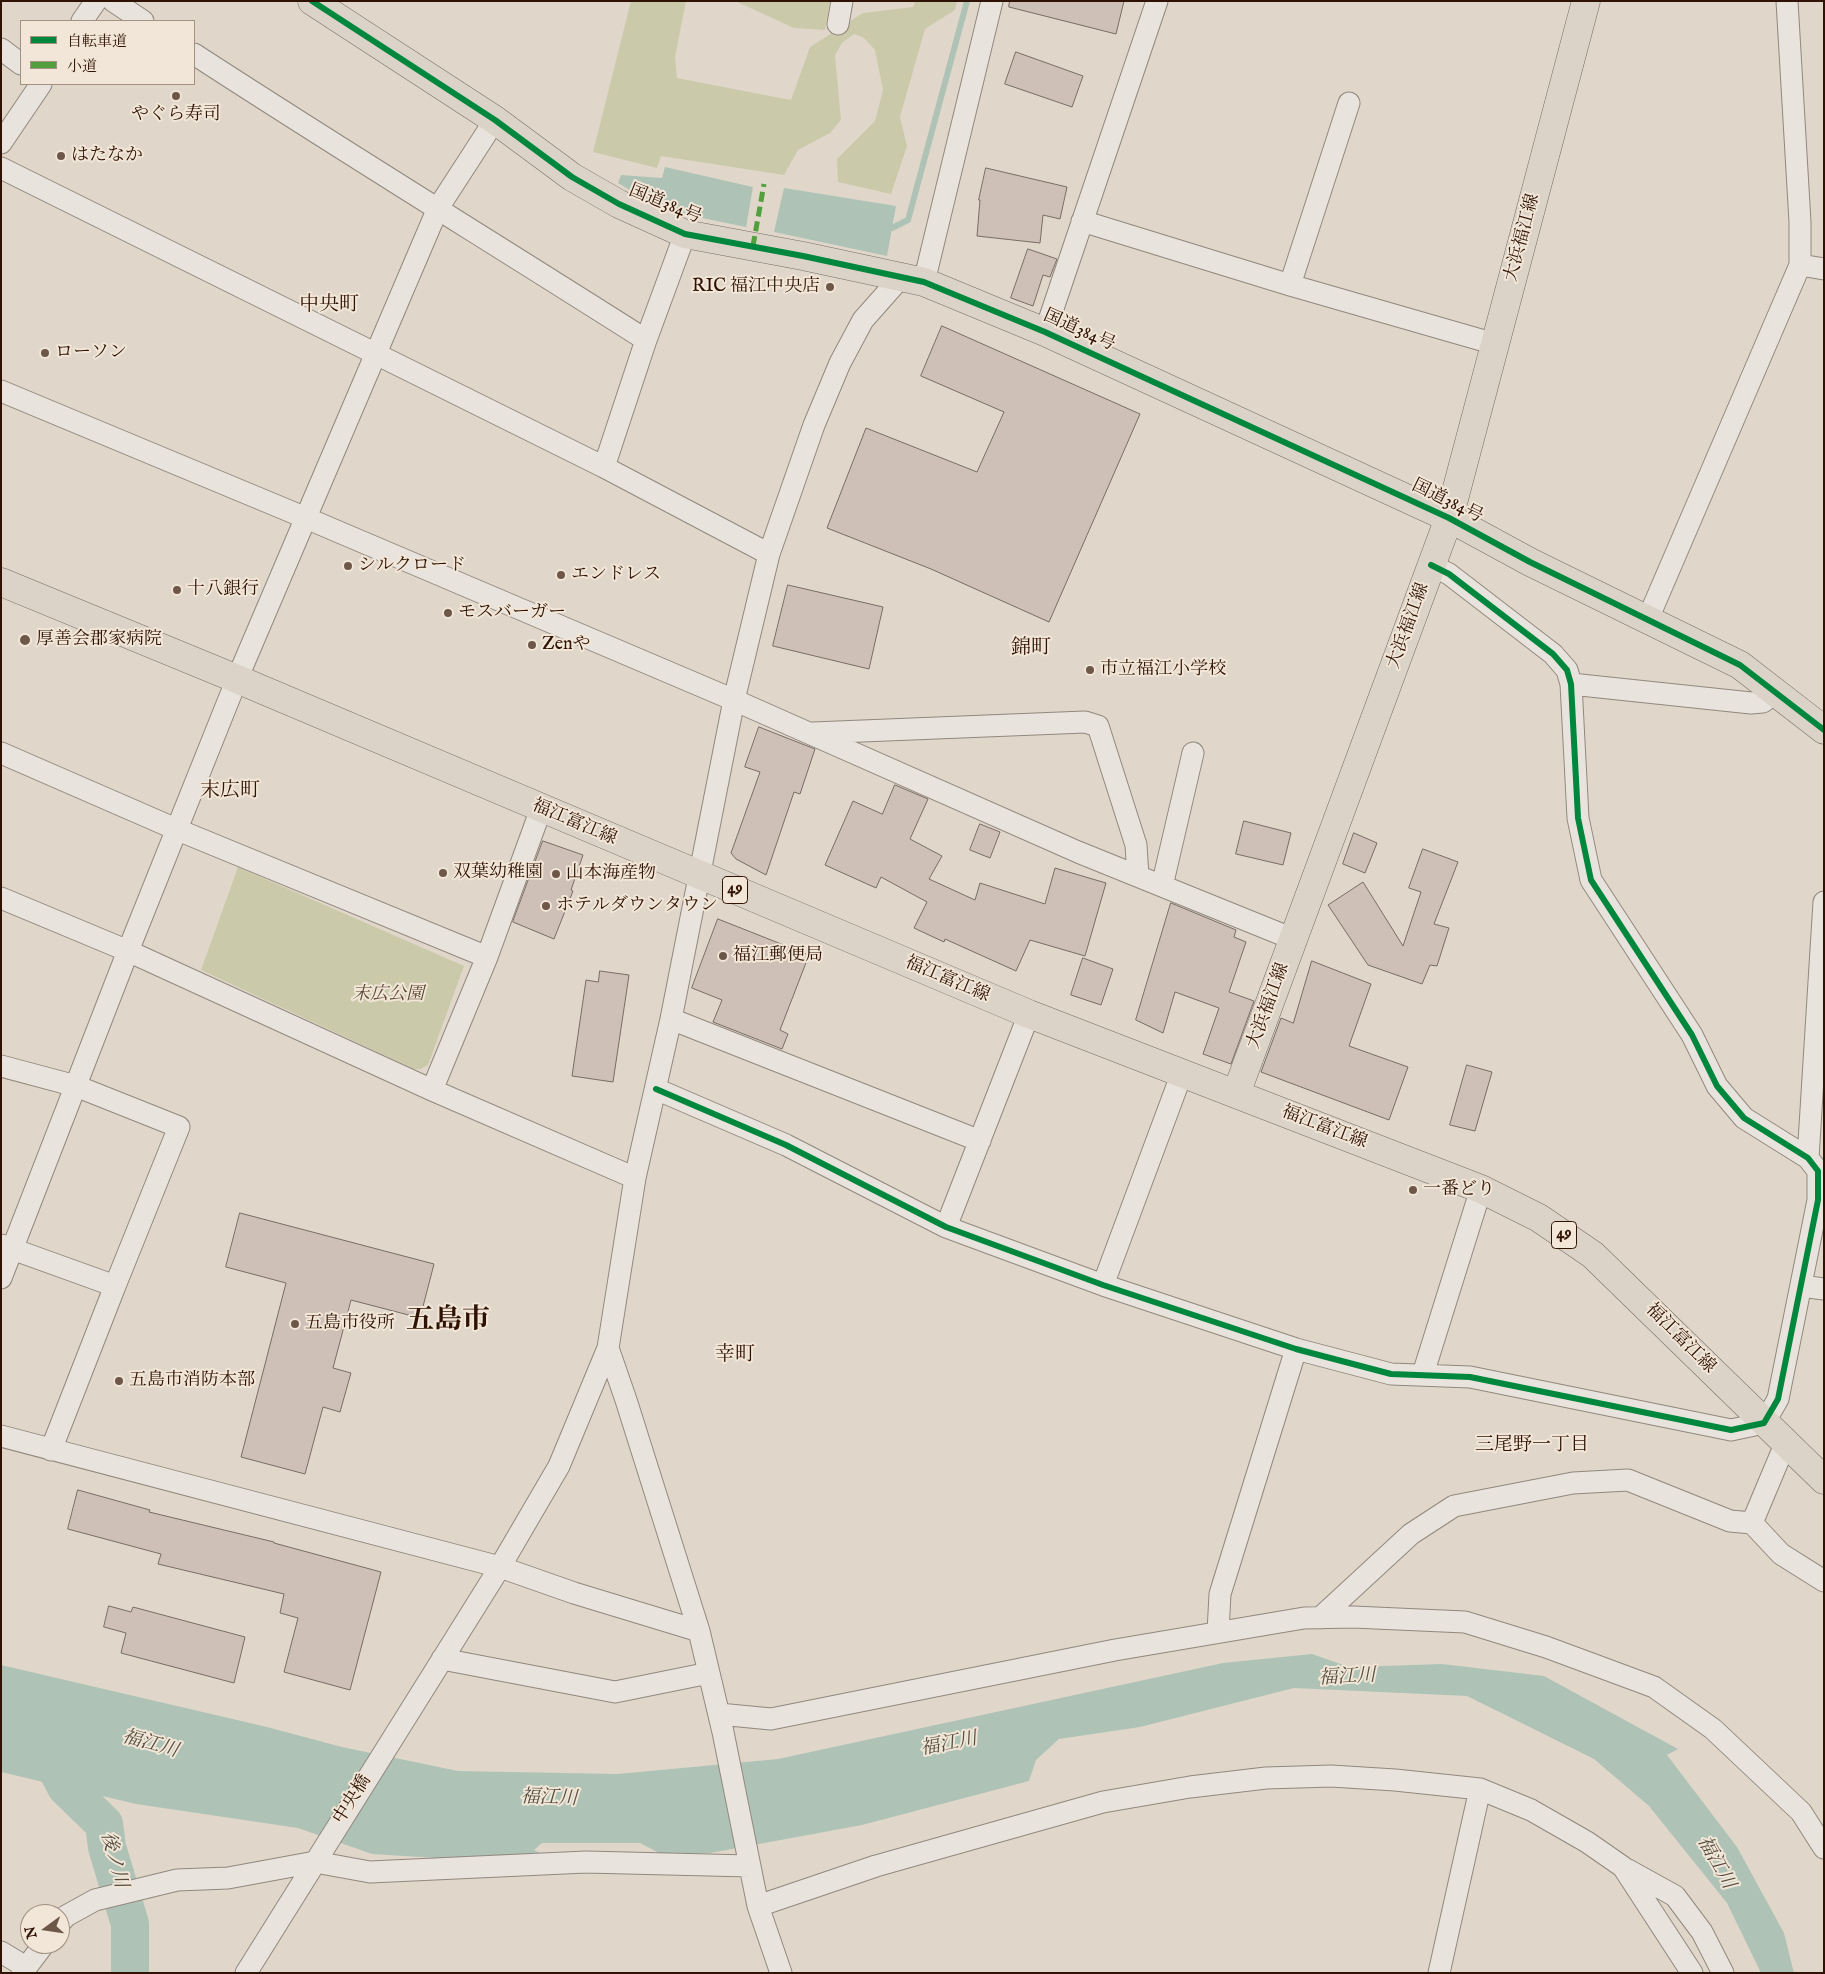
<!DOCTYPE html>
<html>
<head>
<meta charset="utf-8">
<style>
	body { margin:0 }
	#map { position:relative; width:1825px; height:1974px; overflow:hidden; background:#e0d7ca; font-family:"IM FELL English","Noto Serif JP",serif }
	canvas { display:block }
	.frame { position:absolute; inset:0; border:2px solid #2f1203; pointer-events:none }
	.legend { position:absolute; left:20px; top:20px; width:175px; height:65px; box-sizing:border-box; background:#f1e6d7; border:1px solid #a39182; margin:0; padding:6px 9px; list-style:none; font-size:15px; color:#2f1203 }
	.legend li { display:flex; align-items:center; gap:10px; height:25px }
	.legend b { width:25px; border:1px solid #a39182 }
	.north { position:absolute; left:20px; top:1904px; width:50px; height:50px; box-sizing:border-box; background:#f1e6d7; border:1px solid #a39182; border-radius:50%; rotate:256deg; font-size:14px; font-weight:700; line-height:20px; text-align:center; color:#2f1203 }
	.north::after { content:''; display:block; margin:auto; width:18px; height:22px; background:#6d5749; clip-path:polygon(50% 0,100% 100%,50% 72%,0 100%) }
</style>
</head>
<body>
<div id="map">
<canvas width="1825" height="1974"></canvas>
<div class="frame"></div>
<ul class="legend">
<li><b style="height:6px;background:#00873e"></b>自転車道</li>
<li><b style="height:6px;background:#52a03d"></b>小道</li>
</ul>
<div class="north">N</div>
</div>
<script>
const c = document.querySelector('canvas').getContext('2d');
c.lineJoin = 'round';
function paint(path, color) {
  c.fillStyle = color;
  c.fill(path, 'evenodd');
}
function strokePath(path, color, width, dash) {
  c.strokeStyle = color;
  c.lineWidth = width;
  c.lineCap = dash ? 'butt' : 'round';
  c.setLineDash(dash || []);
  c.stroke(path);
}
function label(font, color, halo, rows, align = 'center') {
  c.font = font + ' "IM FELL English","Noto Serif JP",serif';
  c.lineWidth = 4;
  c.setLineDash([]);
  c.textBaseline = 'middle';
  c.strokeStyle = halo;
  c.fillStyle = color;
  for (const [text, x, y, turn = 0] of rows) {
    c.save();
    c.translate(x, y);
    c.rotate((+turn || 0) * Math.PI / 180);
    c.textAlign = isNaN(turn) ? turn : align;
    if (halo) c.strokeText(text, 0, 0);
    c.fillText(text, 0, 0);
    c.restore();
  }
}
paint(new Path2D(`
	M 631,1 L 686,1 L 675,57 L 677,78 L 791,100 L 810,47 L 863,13 L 913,7 L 915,1 L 957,1 L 955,10 L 925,29 L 900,117 L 907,146 L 891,194 L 838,182 L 837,159 L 875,121 L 883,90 L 875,50 L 864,38 L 854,34 L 842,43 L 835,55 L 841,120 L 830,133 L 798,150 L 784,175 L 661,156 L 657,168 L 593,152 Z
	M 735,1 L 830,1 L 825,30 L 794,28 Z
	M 238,867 L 464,966 L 428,1065 L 421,1069 L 414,1069 L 201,970 Z`), '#cacaab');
paint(new Path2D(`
	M 665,167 L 753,187 L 746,227 L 663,210 L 618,183 L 621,175 L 662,178 Z
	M 784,188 L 896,206 L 887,256 L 774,232 Z
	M 1312,1654 L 1349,1667 L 1442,1664 L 1544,1676 L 1678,1749 L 1667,1755 L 1737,1847 L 1784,1933 L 1794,1973 L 1761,1973 L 1727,1903 L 1649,1806 L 1594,1759 L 1467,1696 L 1294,1688 L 1140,1727 L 1059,1739 L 1036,1760 L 1029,1781 L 862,1825 L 710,1853 L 661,1854 L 640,1843 L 542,1843 L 534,1850 L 546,1856 L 485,1861 L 372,1854 L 298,1828 L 136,1804 L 1,1772 L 1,1665 L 267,1727 L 342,1747 L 458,1771 L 618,1774 L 778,1759 L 1223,1663 Z`), '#aec3b6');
strokePath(new Path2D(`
	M 892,228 L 908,220 L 967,1`), '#aec3b6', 6);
strokePath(new Path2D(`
	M 42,1741 L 66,1787 L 104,1824 L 107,1847 L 130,1924 L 130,1973`), '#aec3b6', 38);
const building = new Path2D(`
	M 1010,1 L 1124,1 L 1116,34 L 1009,7 Z
	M 1016,52 L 1083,76 L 1072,107 L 1005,84 Z
	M 986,168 L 1067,187 L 1060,219 L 1043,215 L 1040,243 L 977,236 L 980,200 L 979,200 Z
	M 1028,249 L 1057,259 L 1050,277 L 1043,275 L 1033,306 L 1011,298 Z
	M 942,326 L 1140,414 L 1049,622 L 931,569 L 827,528 L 866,428 L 977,472 L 1004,412 L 921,376 Z
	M 788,585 L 883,607 L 869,669 L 773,646 Z
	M 759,727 L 815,749 L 800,794 L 794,792 L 766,875 L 736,859 L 731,853 L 760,772 L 745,767 Z
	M 895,785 L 928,799 L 910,839 L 942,856 L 929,879 L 975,900 L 980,883 L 1045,904 L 1055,868 L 1106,883 L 1085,956 L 1030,940 L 1016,971 L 945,939 L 944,942 L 914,928 L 927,902 L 881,877 L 876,888 L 825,865 L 853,801 L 882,814 Z
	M 1244,821 L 1291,833 L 1283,865 L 1236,854 Z
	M 980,824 L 1000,832 L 990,858 L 970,850 Z
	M 1354,833 L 1377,843 L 1365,873 L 1343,864 Z
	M 543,841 L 583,855 L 571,890 L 573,891 L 554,939 L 513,922 Z
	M 1423,849 L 1458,862 L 1434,924 L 1449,928 L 1437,966 L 1430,965 L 1422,984 L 1368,965 L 1328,905 L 1363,882 L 1403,946 L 1421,892 L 1409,888 Z
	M 1171,903 L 1236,930 L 1234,937 L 1246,942 L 1229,992 L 1254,1001 L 1231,1064 L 1203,1054 L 1219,1008 L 1175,992 L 1163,1033 L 1136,1020 Z
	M 718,919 L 809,955 L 780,1030 L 788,1034 L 782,1049 L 713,1022 L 722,1000 L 692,988 Z
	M 1083,958 L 1113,969 L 1101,1005 L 1071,995 Z
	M 1312,961 L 1371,984 L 1349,1046 L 1408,1067 L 1389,1120 L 1261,1072 L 1281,1018 L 1293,1023 Z
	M 600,971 L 629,975 L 613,1082 L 572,1076 L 586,980 L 598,982 Z
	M 1467,1065 L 1492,1072 L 1475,1131 L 1450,1125 Z
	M 240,1213 L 434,1264 L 420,1318 L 351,1300 L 333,1368 L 351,1373 L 340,1412 L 323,1407 L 305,1474 L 241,1457 L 286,1283 L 226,1267 Z
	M 78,1490 L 150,1510 L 149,1512 L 274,1542 L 274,1543 L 381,1572 L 350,1690 L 284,1672 L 298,1618 L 280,1613 L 284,1594 L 158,1564 L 161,1554 L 68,1529 Z
	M 109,1606 L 131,1612 L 133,1607 L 245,1637 L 234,1683 L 121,1653 L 126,1633 L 104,1627 Z`);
paint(building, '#cebfb7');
strokePath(building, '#776d64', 1);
const minor = new Path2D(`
	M 113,1 L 143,21
	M 82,21 L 96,1
	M 838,24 L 842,1
	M 1,49 L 21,64
	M 194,54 C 343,151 495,244 646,340
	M 1,143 L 41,84
	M 1,168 L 604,467 L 769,554
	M 1082,221 L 1290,285 L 1495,344
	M 1800,265 L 1824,269
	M 924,282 L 992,1
	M 1290,285 L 1349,103
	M 1045,332 L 1157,1
	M 1,391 L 306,518 L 734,700 L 1078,852 L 1293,939
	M 604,467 L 646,340 L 685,234
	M 1647,621 L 1800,265 L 1800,222 L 1787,1
	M 1571,684 L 1751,703 L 1763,702 L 1776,692
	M 813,733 L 1085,722 L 1098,726 L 1136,845 L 1138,876
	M 1,753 L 178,830 L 487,957
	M 1162,886 L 1193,753
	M 1,898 L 128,951 L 432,1090 L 635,1178
	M 671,1019 L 980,1141
	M 1,1066 L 76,1086 L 179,1127 L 115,1286 L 1,1245
	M 656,1089 L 786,1145 L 946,1227 L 1103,1285 L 1296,1349 L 1391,1374 L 1470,1377 L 1731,1430 L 1764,1423 L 1778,1399 L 1818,1200 L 1818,1171 L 1808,1158 L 1744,1118 L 1717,1086 L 1692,1035 L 1591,880 L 1578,818 L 1571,684 L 1567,670 L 1553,654 L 1449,574 L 1431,565
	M 432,1090 L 487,957 L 541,809
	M 1808,1158 L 1824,902
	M 946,1227 L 1029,1014
	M 1,1278 L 128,951 L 237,679 L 438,208 L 495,120
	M 1103,1285 L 1182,1073
	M 1801,1286 L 1824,1289
	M 608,1348 L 626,1400 L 699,1631 L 723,1732 L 758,1906 L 781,1973
	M 1423,1374 L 1481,1189
	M 1,1436 L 500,1567 L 574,1593 L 699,1631
	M 1786,1442 L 1752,1523 L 1781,1554 L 1824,1581
	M 51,1450 L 115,1286
	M 1320,1618 L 1411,1534 L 1454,1506 L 1573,1483 L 1628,1480 L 1730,1521 L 1752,1523
	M 1218,1632 L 1220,1594 L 1296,1349
	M 442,1659 L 615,1692 L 709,1673
	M 719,1714 L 771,1719 L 1115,1650 L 1304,1618 L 1353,1617 L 1465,1622 L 1546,1647 L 1654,1687 L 1713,1729 L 1801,1812 L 1824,1848
	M 1628,1870 L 1675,1896 L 1702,1932 L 1723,1973
	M 758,1906 L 876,1866 L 1103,1802 L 1190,1787 L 1266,1778 L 1331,1776 L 1395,1780 L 1480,1789 L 1531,1810 L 1587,1842 L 1623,1867 L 1692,1973
	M 60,1923 L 66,1916 L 95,1900 L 177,1880 L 228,1878 L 315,1862 L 370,1872 L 586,1862 L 749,1866
	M 1,1952 L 26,1967
	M 22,1973 L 44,1944
	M 246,1973 L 500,1567 L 559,1466 L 608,1348 L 635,1178 L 671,1019 L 734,700 L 769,554 L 814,425 L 840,363 L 863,320 L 902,276
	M 1439,1973 L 1480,1789`);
const major = new Path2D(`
	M 1,582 L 237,679 L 1029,1014 L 1481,1189 L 1539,1218 L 1593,1255 L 1824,1480
	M 1236,1094 L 1449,518 L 1586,1`);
const highway = new Path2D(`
	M 312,1 L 495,120 L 572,177 L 619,204 L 685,234 L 803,256 L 924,282 L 1045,332 L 1449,518 L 1530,562 L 1740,665 L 1824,730`);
strokePath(minor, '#91887e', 23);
strokePath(major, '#776d64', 29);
strokePath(highway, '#776d64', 29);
strokePath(minor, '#e8e3dc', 21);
strokePath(major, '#dbd3c7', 28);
strokePath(highway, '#dbd3c7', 28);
strokePath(new Path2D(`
	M 753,246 L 764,184`), '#52a03d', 5, [10, 5]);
strokePath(new Path2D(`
	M 312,1 L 495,120 L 572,177 L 619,204 L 685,234 L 803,256 L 924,282 L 1045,332 L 1449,518 L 1530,562 L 1740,665 L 1824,730
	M 656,1089 L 786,1145 L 946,1227 L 1103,1285 L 1296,1349 L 1391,1374 L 1470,1377 L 1731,1430 L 1764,1423 L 1778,1399 L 1818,1200 L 1818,1171 L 1808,1158 L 1744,1118 L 1717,1086 L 1692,1035 L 1591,880 L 1578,818 L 1571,684 L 1567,670 L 1553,654 L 1449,574 L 1431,565`), '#00873e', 6);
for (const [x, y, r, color] of [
	[176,96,5,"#6d5749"],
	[61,156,5,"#6d5749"],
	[830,287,5,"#6d5749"],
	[45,353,5,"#6d5749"],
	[348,566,5,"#6d5749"],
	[561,575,5,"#6d5749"],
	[177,590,5,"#6d5749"],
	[448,613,5,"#6d5749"],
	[25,640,6,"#6d5749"],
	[532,645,5,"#6d5749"],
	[1090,670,5,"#6d5749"],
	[443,873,5,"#6d5749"],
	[556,874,5,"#6d5749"],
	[546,906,5,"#6d5749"],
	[723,956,5,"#6d5749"],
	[1413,1190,5,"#6d5749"],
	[295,1324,5,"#6d5749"],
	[119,1381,5,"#6d5749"]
]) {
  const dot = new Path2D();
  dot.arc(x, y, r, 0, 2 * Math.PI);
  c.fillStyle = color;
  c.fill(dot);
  strokePath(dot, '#f1e6d7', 2);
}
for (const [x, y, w] of [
	[735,890,25],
	[1564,1235,25]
]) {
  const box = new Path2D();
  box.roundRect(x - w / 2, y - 13.5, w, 27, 4);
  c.fillStyle = '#f1e6d7';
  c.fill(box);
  strokePath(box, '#2f1203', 1);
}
label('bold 16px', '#2f1203', null, [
	["49",735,890],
	["49",1564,1235]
]);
label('18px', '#2f1203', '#f1e6d7', [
	["やぐら寿司",176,115,"center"],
	["はたなか",71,156],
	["RIC 福江中央店",820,287,"right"],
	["ローソン",55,353],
	["シルクロード",358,566],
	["エンドレス",571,575],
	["十八銀行",187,590],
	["モスバーガー",458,613],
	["厚善会郡家病院",36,640],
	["Zenや",542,645],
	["市立福江小学校",1100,670],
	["双葉幼稚園",453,873],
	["山本海産物",566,874],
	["ホテルダウンタウン",556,906],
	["福江郵便局",733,956],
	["一番どり",1423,1190],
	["五島市役所",305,1324],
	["五島市消防本部",129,1381]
], 'left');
label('18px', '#2f1203', '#f1e6d7', [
	["国道384号",665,205,22],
	["大浜福江線",1523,238,-75],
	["国道384号",1079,331,24],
	["国道384号",1447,502,26],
	["大浜福江線",1409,626,-70],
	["福江富江線",574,823,23],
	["福江富江線",947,980,23],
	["大浜福江線",1269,1006,-70],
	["福江富江線",1324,1128,21],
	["福江富江線",1680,1339,45],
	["中央橋",353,1800,-58]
]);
label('italic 18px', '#58462e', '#f1e6d7', [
	["末広公園",388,995]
]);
label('19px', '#2f1203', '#f1e6d7', [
	["三尾野一丁目",1532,1446]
]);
label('italic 19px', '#544d3f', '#f1e6d7', [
	["福江川",1347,1678,-3],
	["福江川",150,1745,16],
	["福江川",949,1745,-11],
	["福江川",549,1799,2],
	["後ノ川",113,1860,75],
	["福江川",1715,1863,61]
]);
label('20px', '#2f1203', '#f1e6d7', [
	["中央町",329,306],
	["錦町",1031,649],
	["末広町",230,792],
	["幸町",735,1356]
]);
label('bold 28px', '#2f1203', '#f1e6d7', [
	["五島市",448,1322]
]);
</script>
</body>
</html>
